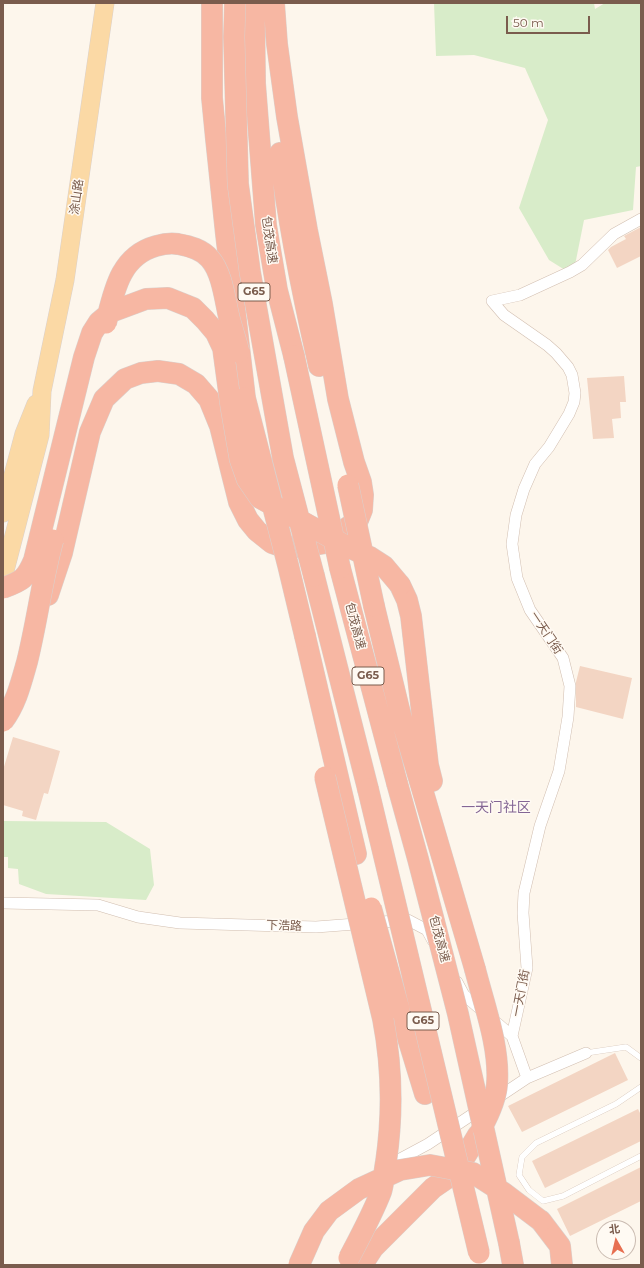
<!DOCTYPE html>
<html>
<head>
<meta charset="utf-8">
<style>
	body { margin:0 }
	#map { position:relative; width:644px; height:1268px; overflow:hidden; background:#fdf6ec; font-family:Montserrat,"Noto Sans SC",sans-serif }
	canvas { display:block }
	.frame { position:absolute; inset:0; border:4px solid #7a5c4d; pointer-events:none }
	.north { position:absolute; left:596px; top:1220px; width:40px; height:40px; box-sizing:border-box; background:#fffaf3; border:1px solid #cabbb1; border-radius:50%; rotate:352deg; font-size:11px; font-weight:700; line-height:16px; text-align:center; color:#7a5c4d }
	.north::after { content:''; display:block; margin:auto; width:14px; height:18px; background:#e76f51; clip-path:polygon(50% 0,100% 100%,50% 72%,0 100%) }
	.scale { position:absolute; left:506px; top:16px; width:84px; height:18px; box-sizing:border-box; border:2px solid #7a5c4d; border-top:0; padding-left:5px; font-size:12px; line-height:14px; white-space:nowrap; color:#7a5c4d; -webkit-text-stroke:3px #fffaf3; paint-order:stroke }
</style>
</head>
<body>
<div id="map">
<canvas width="644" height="1268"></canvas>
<div class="frame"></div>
<div class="north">北</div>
<div class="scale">50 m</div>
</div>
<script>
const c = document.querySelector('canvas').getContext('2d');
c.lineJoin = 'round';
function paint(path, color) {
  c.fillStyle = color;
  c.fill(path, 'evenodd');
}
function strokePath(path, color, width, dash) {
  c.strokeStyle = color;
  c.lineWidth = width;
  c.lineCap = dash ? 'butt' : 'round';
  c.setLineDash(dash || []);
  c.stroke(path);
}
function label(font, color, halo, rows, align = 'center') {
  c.font = font + ' Montserrat,"Noto Sans SC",sans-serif';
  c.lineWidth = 3;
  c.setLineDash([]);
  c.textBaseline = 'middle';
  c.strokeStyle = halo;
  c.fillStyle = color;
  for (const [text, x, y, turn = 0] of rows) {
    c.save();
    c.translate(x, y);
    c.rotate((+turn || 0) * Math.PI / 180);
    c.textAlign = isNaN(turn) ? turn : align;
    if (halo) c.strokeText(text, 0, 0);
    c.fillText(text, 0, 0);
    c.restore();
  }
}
paint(new Path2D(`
	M 434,3 L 594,3 L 595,9 L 605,3 L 641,3 L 641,166 L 636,167 L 633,210 L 584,220 L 573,275 L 549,260 L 519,208 L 548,120 L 525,68 L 474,55 L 436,56 Z
	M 4,821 L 106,822 L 150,849 L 154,885 L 146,900 L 46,894 L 19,884 L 18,869 L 8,868 L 8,857 L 4,857 Z`), '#d8ecc9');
paint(new Path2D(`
	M 641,227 L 641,256 L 617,268 L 608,250 L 611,247 L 626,239 L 624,236 Z
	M 624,376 L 626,402 L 620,402 L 621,418 L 612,419 L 614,438 L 593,439 L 587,378 Z
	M 580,666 L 632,678 L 623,719 L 576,707 L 576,682 Z
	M 13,737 L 60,751 L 48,794 L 44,793 L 36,820 L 22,816 L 23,811 L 3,805 L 3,770 Z
	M 615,1053 L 628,1080 L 522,1132 L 508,1106 Z
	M 638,1109 L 641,1115 L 641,1141 L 545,1188 L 532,1161 Z
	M 641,1167 L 641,1201 L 570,1236 L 557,1209 Z`), '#f3d5c3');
const lane = new Path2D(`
	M 586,1053 L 626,1047 L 641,1058
	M 641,1087 L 616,1104 L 536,1143 L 522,1157 L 519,1175 L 529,1190 L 543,1201 L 563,1196 L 641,1156`);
const street = new Path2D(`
	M 3,903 L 98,905 L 138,917 L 180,923 L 316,927 L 408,920 L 427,930 L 433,941
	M 457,982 L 464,995 L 512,1036 L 527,1078
	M 512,1036 L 527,968 L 523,913 L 524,893 L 540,826 L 559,771 L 568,717 L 570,686 L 563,658 L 530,610 L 517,578 L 512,544 L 516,515 L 524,489 L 535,464 L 549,447 L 569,414 L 574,402 L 575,393 L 572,375 L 568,367 L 556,353 L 547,345 L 504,315 L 492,301 L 520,295 L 570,272 L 582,265 L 614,234 L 641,219
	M 387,1166 L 428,1144 L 527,1078 L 586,1053`);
const primary = new Path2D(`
	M 3,513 L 24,434 L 36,404
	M 3,578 L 40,435 L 42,391 L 65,280 L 105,3`);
const highway = new Path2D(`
	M 212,3 L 212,98 L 216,139 L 226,234 L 245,398
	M 254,3 L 255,83 L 266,225 L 277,290 L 294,356
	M 280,153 C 288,225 303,296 319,366
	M 340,568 L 397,783
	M 314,576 L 368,789
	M 400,585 L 407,600 L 411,616 L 428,765 L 432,781
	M 48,595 L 62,553 L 90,432 L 104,399 L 125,379 L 141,373 L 158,371 L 179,374 L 196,384 L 209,399 L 220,426 L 239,502 L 248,520 L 257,531 L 272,543 L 284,547 L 302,547 L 326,543 L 358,520 L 362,510 L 363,495 L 361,482 L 354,462 L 338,399 L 322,304 L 307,230 L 287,117 L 277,44 L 274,3
	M 374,606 L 401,717 L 475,969
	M 305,636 L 356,854
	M 399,1009 L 425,1094
	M 541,1221 L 560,1246 L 562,1265
	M 509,1243 L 513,1265
	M 362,1265 L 373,1248 L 433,1188 L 449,1177 L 466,1155 L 478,1135`);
strokePath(lane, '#d1beb0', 6);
strokePath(street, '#d1beb0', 12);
strokePath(primary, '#dad1cd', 19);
strokePath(highway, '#dad1cd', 22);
strokePath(lane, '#fff', 5.5);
strokePath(street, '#fff', 11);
strokePath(primary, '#fbd9a5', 18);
strokePath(highway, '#f7b7a3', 21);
const highwayBridge = new Path2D(`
	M 235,3 L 234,37 L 238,184 L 250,272 L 283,458 L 314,576
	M 106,323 C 114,291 120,256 156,246 C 163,244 171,243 178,244 C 189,246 202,249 210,259 C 222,272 225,300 229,317 C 232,329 236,340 239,352
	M 294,356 L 340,568
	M 245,398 L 288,565 L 305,636
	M 348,485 L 374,606
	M 3,588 C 22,581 26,579 34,560 L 84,357 L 92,333 L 99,322 L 111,312 L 146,299 L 168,298 L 193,308 L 205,320 L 216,333 L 223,348 L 231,407 L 240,459 L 247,479 L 260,498 L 346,546 L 370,557 L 384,566 L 400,585
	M 3,721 C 16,704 21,683 27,662 C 37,622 42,580 53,540
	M 325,777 L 383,1019 C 392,1066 393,1114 386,1162 C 384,1172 384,1183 381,1192 C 372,1215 360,1237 349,1258
	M 397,783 L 418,859 L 458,1014 L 509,1243
	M 368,789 L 479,1253
	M 371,908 L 399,1009
	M 475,969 C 484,1005 500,1047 497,1084 C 496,1099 489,1114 482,1127
	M 299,1265 L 314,1231 L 329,1211 L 359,1189 L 400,1170 L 430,1165 L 473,1173 L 504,1193 L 541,1221`);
strokePath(highwayBridge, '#dad1cd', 22, []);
strokePath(highwayBridge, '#f7b7a3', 21);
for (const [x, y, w] of [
	[254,292,32],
	[368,676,32],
	[423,1021,32]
]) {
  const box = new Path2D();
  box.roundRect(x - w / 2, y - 9, w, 18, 3);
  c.fillStyle = '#fffaf3';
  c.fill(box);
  strokePath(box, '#7a5c4d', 1);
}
label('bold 11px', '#7a5c4d', null, [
	["G65",254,292],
	["G65",368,676],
	["G65",423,1021]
]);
label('12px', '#7a5c4d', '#fffaf3', [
	["涂山路",77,197,-82],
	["包茂高速",269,240,82],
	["包茂高速",355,626,75],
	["一天门街",546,633,56],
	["下浩路",284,926,2],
	["包茂高速",439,939,75],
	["一天门街",521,993,-79]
]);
label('14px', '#846695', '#fffaf3', [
	["一天门社区",496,808]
]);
</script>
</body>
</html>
